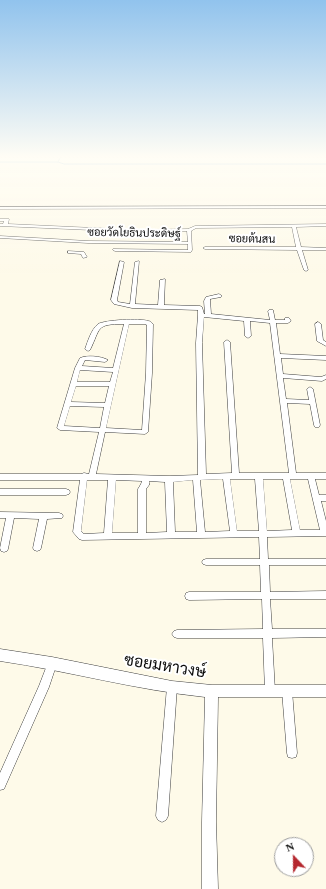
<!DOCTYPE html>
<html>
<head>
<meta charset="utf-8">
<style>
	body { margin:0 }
	#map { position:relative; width:326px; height:889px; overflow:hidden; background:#fefae9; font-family:Georgia,serif }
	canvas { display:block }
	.north { position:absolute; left:274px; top:837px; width:40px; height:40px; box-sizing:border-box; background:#fff; border:1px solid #9d9d9d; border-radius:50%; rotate:338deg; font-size:11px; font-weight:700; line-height:16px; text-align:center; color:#0b0b0b }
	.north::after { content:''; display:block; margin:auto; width:14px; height:18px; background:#b5282f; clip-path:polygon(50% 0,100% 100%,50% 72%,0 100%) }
</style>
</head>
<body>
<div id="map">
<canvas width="326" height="889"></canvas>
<div class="north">N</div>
</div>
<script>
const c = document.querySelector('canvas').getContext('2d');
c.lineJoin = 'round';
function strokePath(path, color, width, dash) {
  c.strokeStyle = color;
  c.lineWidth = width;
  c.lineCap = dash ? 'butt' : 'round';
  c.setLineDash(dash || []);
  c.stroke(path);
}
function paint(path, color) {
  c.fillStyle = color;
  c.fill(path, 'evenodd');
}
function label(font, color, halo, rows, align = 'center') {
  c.font = font + ' Georgia,Sarabun,serif';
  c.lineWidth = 4;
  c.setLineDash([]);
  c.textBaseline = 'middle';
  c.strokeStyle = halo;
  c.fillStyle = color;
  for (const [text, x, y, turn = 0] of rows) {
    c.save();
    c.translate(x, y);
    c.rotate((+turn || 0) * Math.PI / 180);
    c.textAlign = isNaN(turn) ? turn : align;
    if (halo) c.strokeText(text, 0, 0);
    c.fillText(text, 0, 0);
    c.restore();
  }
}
strokePath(new Path2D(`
	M 0,162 L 58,162 L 64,164 L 326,164
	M 58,162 L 61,156`), '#398fc8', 1);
const minor = new Path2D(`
	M 326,206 L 326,208 L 0,209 L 0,207 Z
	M 0,219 L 9,219 L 8,224 L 138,230 L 188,229 L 195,226 L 326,224 L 326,226 L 296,227 L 301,247 L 326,248 L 326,250 L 302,250 L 308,270 L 306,271 L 304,270 L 297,250 L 205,249 L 203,248 L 205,247 L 296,247 L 292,227 L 196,228 L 191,231 L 192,250 L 191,252 L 115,251 L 113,250 L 113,249 L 188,250 L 188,244 L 88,243 L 0,238 L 0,236 L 88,241 L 188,242 L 187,231 L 138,232 L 0,226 L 0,224 L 3,224 L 4,221 L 0,221 Z
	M 68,251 L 84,252 L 87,257 L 83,258 L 81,254 L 68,253 Z
	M 120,261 L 124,262 L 117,300 L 118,302 L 130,304 L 135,262 L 139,261 L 135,304 L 158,305 L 160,280 L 165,279 L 164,305 L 200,306 L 202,307 L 204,314 L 205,314 L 204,301 L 206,297 L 219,294 L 222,296 L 221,297 L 210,299 L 211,314 L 270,320 L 268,311 L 269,310 L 273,310 L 275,320 L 285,320 L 285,318 L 289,318 L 291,321 L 288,323 L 276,323 L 280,354 L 326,356 L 326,360 L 281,358 L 283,374 L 321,377 L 326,375 L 326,379 L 322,381 L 283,378 L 286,399 L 309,400 L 307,389 L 310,387 L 313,389 L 320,425 L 319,427 L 315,427 L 314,425 L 310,404 L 287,403 L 296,473 L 326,473 L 326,479 L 315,479 L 319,495 L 326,495 L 326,501 L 321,501 L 326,521 L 326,536 L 267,537 L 268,559 L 326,559 L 326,565 L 269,565 L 270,592 L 326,591 L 326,599 L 270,599 L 272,629 L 326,629 L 326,637 L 272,638 L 275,691 L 273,694 L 270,696 L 267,694 L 265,691 L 263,638 L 177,638 L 174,637 L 172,634 L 174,631 L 177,630 L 263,629 L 262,599 L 189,600 L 186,599 L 185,596 L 186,593 L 189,592 L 261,592 L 260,565 L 206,565 L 203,564 L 202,562 L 203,560 L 206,559 L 260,559 L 259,537 L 82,540 L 79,539 L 73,532 L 80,480 L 0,480 L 0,474 L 81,474 L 84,473 L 89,474 L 99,432 L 60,430 L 57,428 L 75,368 L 80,358 C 87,355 101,356 108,360 L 105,362 L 85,360 L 82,366 L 113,368 L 124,324 C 95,324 101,328 90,350 L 88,351 L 85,349 C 88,341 91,330 98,324 C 105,320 140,318 148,321 C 150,321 151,322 153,324 L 152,373 L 148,432 L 145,434 L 105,432 L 96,474 L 169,476 L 198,475 L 196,343 L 198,315 L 198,310 L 132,308 L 114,304 L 111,300 ZM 204,317 L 244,321 L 245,336 L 248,338 L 251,336 L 250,321 L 270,323 L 289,473 L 239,473 L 230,342 L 227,340 L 224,342 L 232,473 L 206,474 L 202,343 ZM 129,324 L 145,324 L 147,325 L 146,373 L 142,430 L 106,428 ZM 80,370 L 113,372 L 110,382 L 77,382 ZM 76,386 L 109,386 L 105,403 L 71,402 ZM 70,406 L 104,407 L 100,428 L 64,426 ZM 223,479 L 230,531 L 205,532 L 200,480 ZM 230,479 L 255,479 L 259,531 L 237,531 ZM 263,479 L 283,479 L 292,530 L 267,531 ZM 290,479 L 308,479 L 320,530 L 300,530 ZM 87,480 L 108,480 L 104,533 L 84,534 L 81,531 ZM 116,480 L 142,481 L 141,484 L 138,489 L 138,533 L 112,533 ZM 193,480 L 197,532 L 175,532 L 173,482 ZM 149,481 L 165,482 L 167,532 L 146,533 L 146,489 L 149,485 Z
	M 318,322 L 321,324 L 323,340 L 326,342 L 326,346 L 317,341 L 315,324 Z
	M 0,489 L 66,489 L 69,490 L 70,492 L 69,494 L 66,495 L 0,495 Z
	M 0,512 L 59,513 L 62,514 L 63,516 L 62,518 L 47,519 L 41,548 L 40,550 L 37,551 L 34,550 L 33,548 L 39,519 L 14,518 L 8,549 L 7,551 L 4,552 L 1,551 L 0,548 L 6,518 L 0,518 Z
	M 52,658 L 55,660 L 57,663 L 49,687 L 4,789 L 0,790 L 0,773 L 39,686 L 49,660 Z
	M 172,682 L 175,684 L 177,687 L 168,816 L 166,820 L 162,822 L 158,820 L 156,816 L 167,687 L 169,684 Z
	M 287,686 L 290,688 L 292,691 L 297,753 L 296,757 L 292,758 L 288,757 L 287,753 L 282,691 L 284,688 Z`);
const tertiary = new Path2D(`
	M 0,649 L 52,657 L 172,681 L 212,685 L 326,685 L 326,697 L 218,697 L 216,822 L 218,889 L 202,889 L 202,822 L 205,697 C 136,690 69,671 0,661 Z`);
strokePath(minor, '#3e3e3e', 1);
strokePath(tertiary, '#3e3e3e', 1);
paint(minor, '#fff');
paint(tertiary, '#fff');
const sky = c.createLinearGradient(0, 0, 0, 280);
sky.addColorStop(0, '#91c3ed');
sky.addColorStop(0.56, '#fffdf5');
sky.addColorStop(1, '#fffdf500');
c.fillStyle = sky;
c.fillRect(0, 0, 326, 280);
label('11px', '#0b0b0b', '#fff', [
	["ซอยวัดโยธินประดิษฐ์",134,233,1],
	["ซอยต้นสน",252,239,1]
]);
label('16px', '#0b0b0b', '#fff', [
	["ซอยมหาวงษ์",165,666,9]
]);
</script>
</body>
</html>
